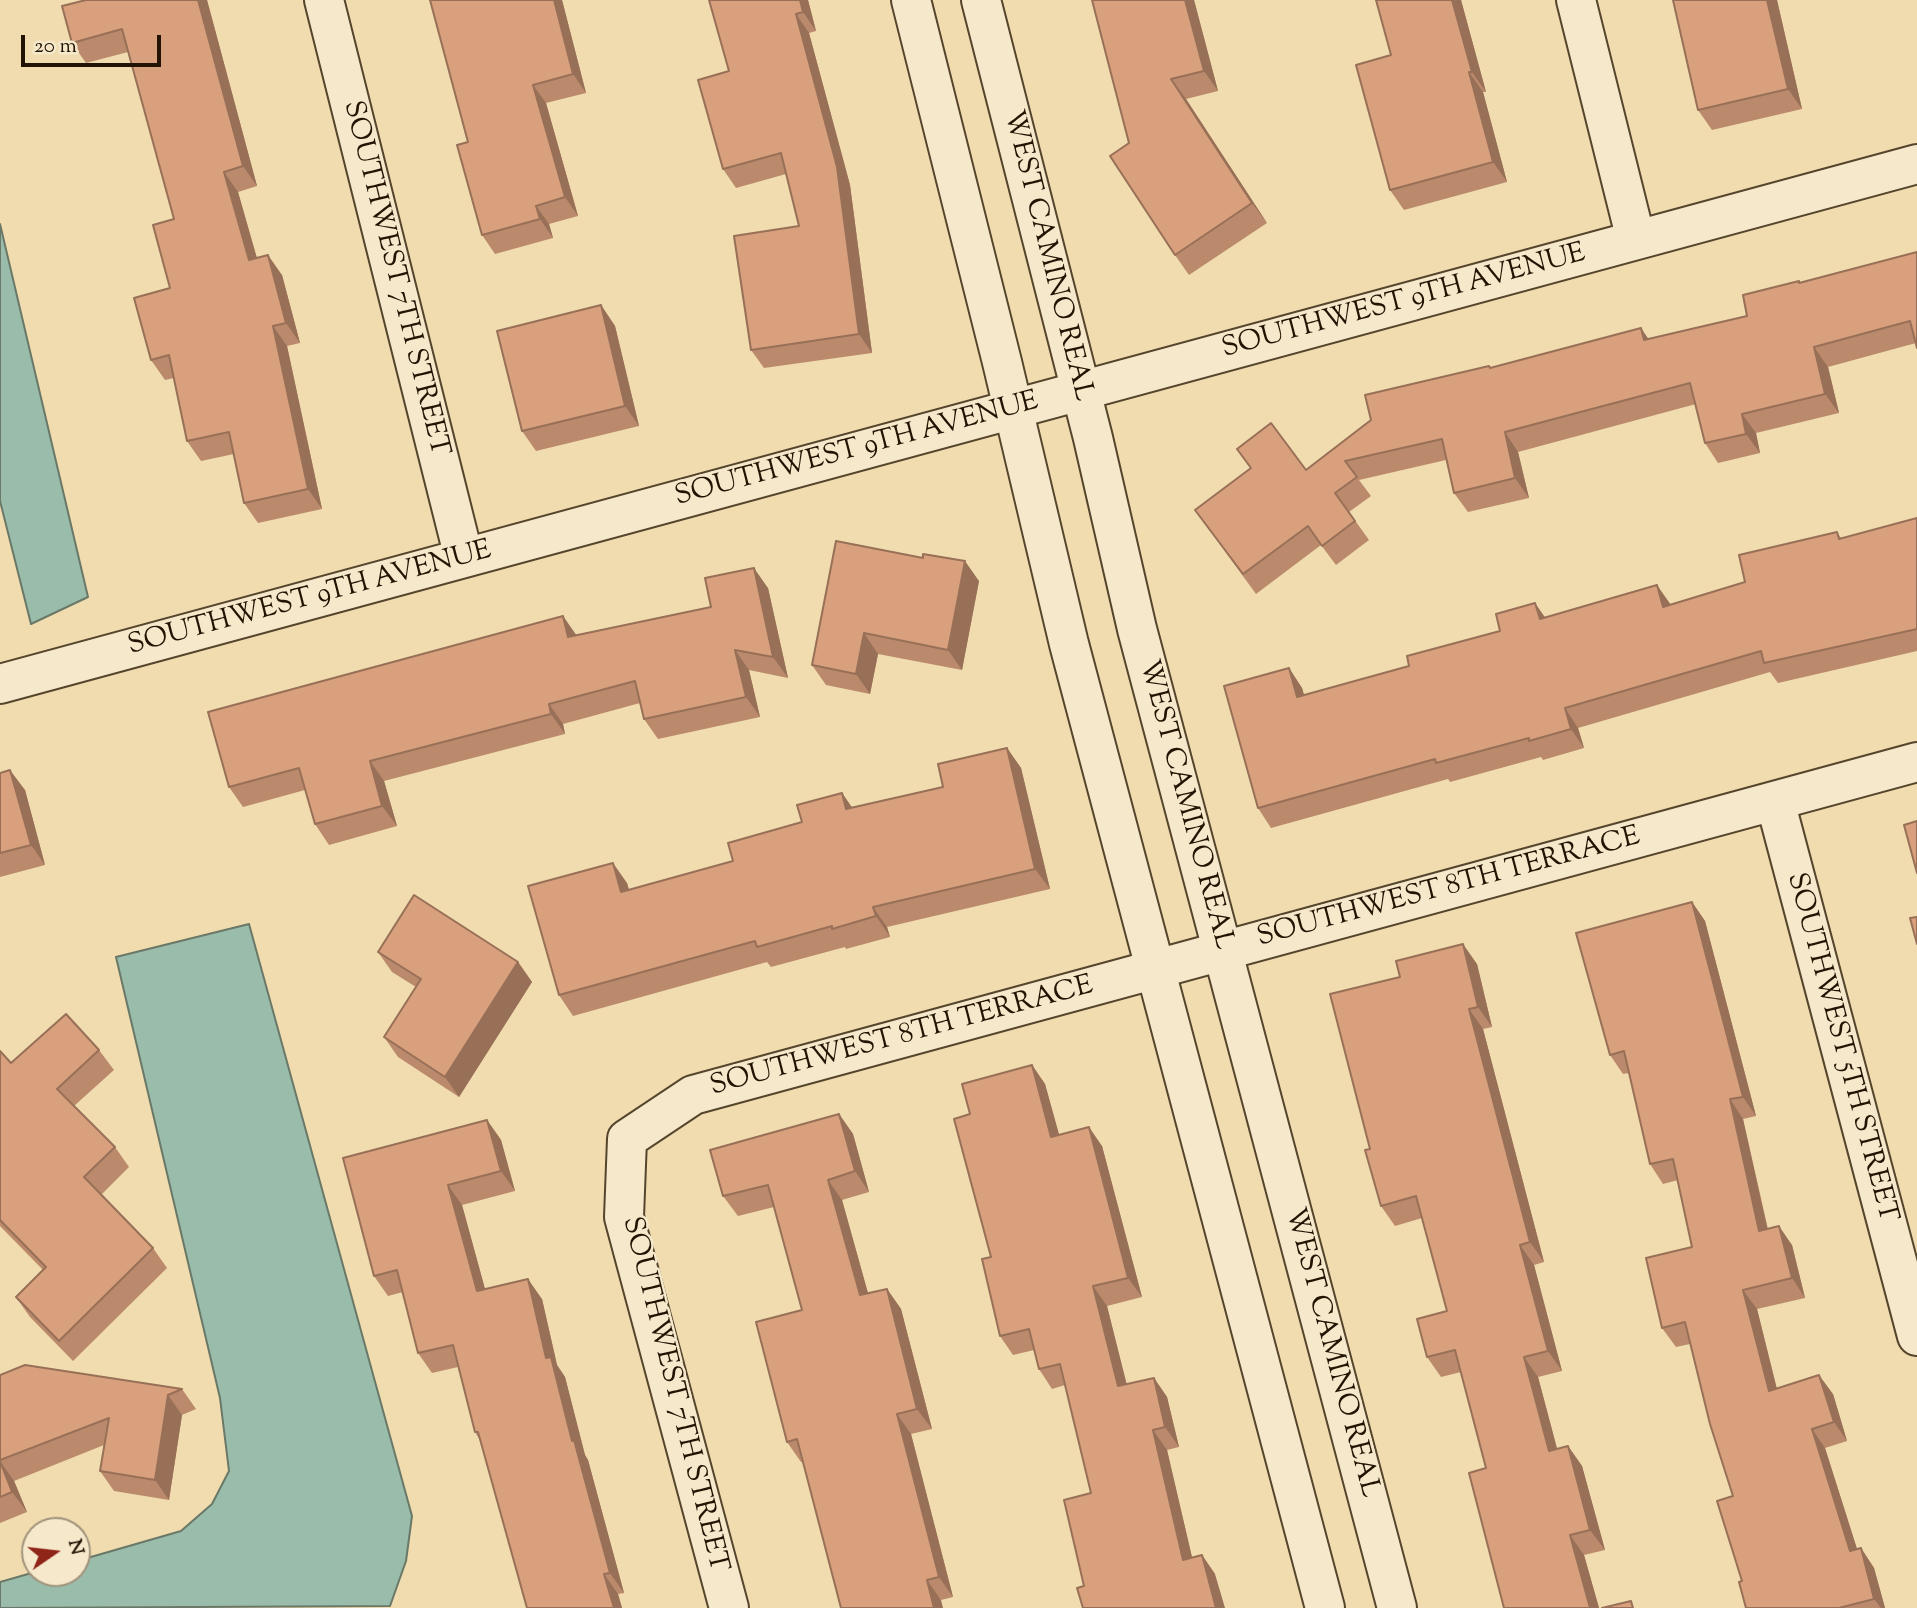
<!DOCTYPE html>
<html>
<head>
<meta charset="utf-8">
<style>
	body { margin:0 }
	#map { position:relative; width:1917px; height:1608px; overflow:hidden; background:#f0dcaf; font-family:"Sorts Mill Goudy",serif }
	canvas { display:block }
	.north { position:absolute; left:21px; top:1517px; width:70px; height:70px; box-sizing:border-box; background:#f5e8cb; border:2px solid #a1937b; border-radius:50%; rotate:76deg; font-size:19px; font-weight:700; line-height:28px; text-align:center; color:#221302 }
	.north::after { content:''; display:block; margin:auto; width:24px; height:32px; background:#8f2418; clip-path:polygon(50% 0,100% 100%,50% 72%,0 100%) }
	.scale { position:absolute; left:21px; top:35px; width:140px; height:32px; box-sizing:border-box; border:4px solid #221302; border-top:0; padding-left:9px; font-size:21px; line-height:24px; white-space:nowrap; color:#221302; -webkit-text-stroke:5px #f5e8cb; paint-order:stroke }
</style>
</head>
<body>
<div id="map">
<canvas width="1917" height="1608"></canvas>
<div class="north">N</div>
<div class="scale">20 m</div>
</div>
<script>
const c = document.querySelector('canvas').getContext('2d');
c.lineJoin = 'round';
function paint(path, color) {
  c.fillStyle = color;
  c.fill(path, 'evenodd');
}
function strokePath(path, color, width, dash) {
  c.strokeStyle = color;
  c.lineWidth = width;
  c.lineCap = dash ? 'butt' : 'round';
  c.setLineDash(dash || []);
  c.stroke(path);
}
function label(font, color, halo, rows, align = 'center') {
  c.font = font + ' "Sorts Mill Goudy",serif';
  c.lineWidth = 5;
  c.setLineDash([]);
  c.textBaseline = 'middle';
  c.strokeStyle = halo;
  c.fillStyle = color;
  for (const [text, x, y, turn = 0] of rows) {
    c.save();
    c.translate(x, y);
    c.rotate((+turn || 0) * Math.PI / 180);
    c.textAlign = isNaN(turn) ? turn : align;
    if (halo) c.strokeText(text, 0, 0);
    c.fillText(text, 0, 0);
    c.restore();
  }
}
const water = new Path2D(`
	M 0,224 L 88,597 L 31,624 L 0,501 Z
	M 249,924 L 412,1516 L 406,1561 L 390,1606 L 0,1608 L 0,1582 L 35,1572 L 77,1573 L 77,1561 L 181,1531 L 212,1504 L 229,1471 L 220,1398 L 116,957 Z`);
paint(water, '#9abcab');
strokePath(water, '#6a7867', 2);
const minor = new Path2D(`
	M 324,0 L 464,558
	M 1576,0 L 1636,240
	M 0,684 L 1917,164
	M 1775,801 L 1917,1336
	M 729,1608 L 624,1217 L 627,1139 L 693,1095 L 1917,762`);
const tertiary = new Path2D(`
	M 911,0 L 1002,362 L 1069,644 L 1325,1608
	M 981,0 L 1093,438 L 1137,629 L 1397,1608`);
strokePath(minor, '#56452d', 42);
strokePath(tertiary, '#56452d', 42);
strokePath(minor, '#f5e8cb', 38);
strokePath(tertiary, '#f5e8cb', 38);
paint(new Path2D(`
	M 86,0 L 207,0 L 257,186 L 238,192 L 257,258 L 282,275 L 300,343 L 287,346 L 322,509 L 258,523 L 244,503 L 234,454 L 201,461 L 187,441 L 174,378 L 165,380 L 151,360 L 170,288 L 174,219 L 128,52 L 86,63 L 72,43 Z
	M 562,0 L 586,93 L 546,103 L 578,216 L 549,224 L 553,238 L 495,254 L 482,235 L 468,142 Z
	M 808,0 L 816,31 L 809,33 L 850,185 L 872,353 L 764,368 L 751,350 L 799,226 L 786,174 L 736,188 L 723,169 L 729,71 Z
	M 1092,0 L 1194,0 L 1218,91 L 1186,99 L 1267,223 L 1189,275 L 1175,255 L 1129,143 Z
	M 1376,0 L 1461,0 L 1486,92 L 1483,92 L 1507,182 L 1404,210 L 1390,190 L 1391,55 Z
	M 1777,0 L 1802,109 L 1712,130 L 1698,110 Z
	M 1917,252 L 1916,343 L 1828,367 L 1839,413 L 1756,433 L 1760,453 L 1718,463 L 1705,443 L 1696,404 L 1518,452 L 1529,498 L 1468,512 L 1454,493 L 1446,460 L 1359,480 L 1371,496 L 1349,512 L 1369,540 L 1336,565 L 1321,545 L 1256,594 L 1195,510 L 1251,468 L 1237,449 L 1306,470 L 1491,368 L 1649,339 L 1747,316 L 1799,281 L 1800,283 Z
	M 601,305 L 615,326 L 639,426 L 536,451 L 522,431 Z
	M 1917,518 L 1917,651 L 1778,683 L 1770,672 L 1578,728 L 1584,748 L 1543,760 L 1541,757 L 1450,782 L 1448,779 L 1271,828 L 1258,808 L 1289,668 L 1302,688 L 1304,695 L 1409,666 L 1500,631 L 1545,617 L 1671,604 L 1745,582 L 1837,532 L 1841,538 Z
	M 923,558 L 979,581 L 962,670 L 878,654 L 870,694 L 826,685 L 812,665 Z
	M 768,588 L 788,678 L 749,670 L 760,717 L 658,739 L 644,719 L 640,703 L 563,724 L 565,734 L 384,781 L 397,826 L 329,845 L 315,824 L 305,790 L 243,807 L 229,787 L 563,616 L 576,636 L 711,607 Z
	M 1007,748 L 1021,768 L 1050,889 L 887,927 L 890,937 L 846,949 L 845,947 L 771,967 L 767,962 L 573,1016 L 559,995 L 627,883 L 629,890 L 733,861 L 802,822 L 842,793 L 852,808 L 943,787 Z
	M 0,773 L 25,790 L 45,865 L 0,877 Z
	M 1692,902 L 1705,921 L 1756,1116 L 1743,1119 L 1768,1229 L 1792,1245 L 1805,1298 L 1757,1309 L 1777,1389 L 1833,1394 L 1847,1441 L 1825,1448 L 1857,1549 L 1861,1548 L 1874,1568 L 1885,1608 L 1746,1608 L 1742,1581 L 1733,1496 L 1690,1344 L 1676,1347 L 1662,1328 L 1692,1247 L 1678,1180 L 1663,1184 L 1650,1164 L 1629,1073 L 1623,1074 L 1610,1055 Z
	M 378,952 L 518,962 L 532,982 L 459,1097 L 398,1057 L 384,1037 L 416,987 L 392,972 Z
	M 1477,964 L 1492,1027 L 1483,1029 L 1544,1262 L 1534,1265 L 1562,1371 L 1538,1377 L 1557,1449 L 1568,1446 L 1582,1466 L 1605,1550 L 1584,1555 L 1599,1608 L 1504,1608 L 1486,1468 L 1461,1372 L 1441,1377 L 1427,1357 L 1447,1311 L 1422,1218 L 1395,1226 L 1381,1206 L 1370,1149 Z
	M 99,1050 L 114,1070 L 74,1106 L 115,1147 L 129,1167 L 101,1195 L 153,1248 L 167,1268 L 73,1361 L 30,1317 L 16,1297 L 43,1270 L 0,1226 L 0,1051 L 11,1063 Z
	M 1032,1065 L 1045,1084 L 1059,1135 L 1102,1146 L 1142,1297 L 1107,1306 L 1126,1384 L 1154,1378 L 1167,1397 L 1179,1447 L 1167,1450 L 1192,1557 L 1202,1555 L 1215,1574 L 1084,1586 L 1091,1493 L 1065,1385 L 1052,1389 L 1039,1369 L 1034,1350 L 1013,1355 L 1000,1336 L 991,1257 L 970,1114 Z
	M 839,1114 L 853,1134 L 869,1192 L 842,1200 L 868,1293 L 887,1289 L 901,1309 L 932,1429 L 911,1434 L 953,1597 L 941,1600 L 803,1462 L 801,1462 L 787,1442 L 802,1310 L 774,1207 L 738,1216 L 723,1196 Z
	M 487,1120 L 501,1140 L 515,1191 L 462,1205 L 485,1289 L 542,1299 L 557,1365 L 565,1377 L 585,1455 L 588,1460 L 624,1593 L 618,1594 L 622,1608 L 527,1608 L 481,1442 L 475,1432 L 458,1367 L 432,1373 L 418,1353 L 403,1292 L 388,1296 L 374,1276 Z
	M 0,1375 L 182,1389 L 196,1409 L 182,1415 L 169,1500 L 114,1491 L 100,1471 L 104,1445 L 14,1481 L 27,1512 L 0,1523 Z`), '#bb8a6c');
paint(new Path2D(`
	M 198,0 L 207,0 L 257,186 L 243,166 Z
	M 554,0 L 562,0 L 586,93 L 573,74 Z
	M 800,0 L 808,0 L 816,31 L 803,12 Z
	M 1185,0 L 1194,0 L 1218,91 L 1204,71 Z
	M 1452,0 L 1461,0 L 1486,92 L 1472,72 Z
	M 1767,0 L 1777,0 L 1802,109 L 1788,89 Z
	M 796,14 L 809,33 L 850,185 L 872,353 L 859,334 Z
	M 1469,72 L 1483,92 L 1507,182 L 1493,162 Z
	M 1171,79 L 1186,99 L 1267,223 L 1252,203 Z
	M 533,85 L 546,103 L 578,216 L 565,197 Z
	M 224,172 L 238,192 L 263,280 L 249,260 Z
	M 536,206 L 549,224 L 553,238 L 540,219 Z
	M 268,255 L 282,275 L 300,343 L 286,323 Z
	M 601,305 L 615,326 L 639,426 L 625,406 Z
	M 273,326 L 287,346 L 322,509 L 308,489 Z
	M 1641,328 L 1654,347 L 1644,340 Z
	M 1814,347 L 1828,367 L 1839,413 L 1825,394 Z
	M 1742,414 L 1756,433 L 1760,453 L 1746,434 Z
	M 1505,432 L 1518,452 L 1529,498 L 1515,478 Z
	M 965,561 L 979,581 L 962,670 L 948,650 Z
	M 754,568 L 768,588 L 788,678 L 773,657 Z
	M 1657,585 L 1671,605 L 1663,607 Z
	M 1535,603 L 1549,623 L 1540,619 Z
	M 563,616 L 577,636 L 568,637 Z
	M 864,633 L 878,654 L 870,694 L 856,674 Z
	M 735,650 L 749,670 L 760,717 L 746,697 Z
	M 1289,668 L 1302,688 L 1310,716 L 1297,697 Z
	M 549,704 L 563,724 L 565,734 L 551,714 Z
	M 1565,708 L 1578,728 L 1584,748 L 1571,729 Z
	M 1007,748 L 1021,768 L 1050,889 L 1035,869 Z
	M 370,761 L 384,781 L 397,826 L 382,806 Z
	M 10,770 L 25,790 L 45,865 L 31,845 Z
	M 842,793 L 856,813 L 846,809 Z
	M 613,863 L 627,883 L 635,912 L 621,892 Z
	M 1692,902 L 1705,921 L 1756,1116 L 1743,1097 Z
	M 873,907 L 887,927 L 890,937 L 876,916 Z
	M 1463,944 L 1477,964 L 1492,1027 L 1478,1007 Z
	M 518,962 L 532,982 L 459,1097 L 445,1077 Z
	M 1469,1009 L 1483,1029 L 1544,1262 L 1530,1242 Z
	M 1032,1065 L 1045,1084 L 1065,1156 L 1051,1137 Z
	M 1730,1099 L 1743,1119 L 1772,1250 L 1759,1231 Z
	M 839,1114 L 853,1134 L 869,1192 L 855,1171 Z
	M 487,1120 L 501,1140 L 515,1191 L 501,1171 Z
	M 1089,1127 L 1102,1146 L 1142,1297 L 1128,1278 Z
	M 828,1180 L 842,1200 L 874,1315 L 860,1295 Z
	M 448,1185 L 462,1205 L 491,1311 L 477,1291 Z
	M 1779,1226 L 1792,1245 L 1805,1298 L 1792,1278 Z
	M 1520,1245 L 1534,1265 L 1562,1371 L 1548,1351 Z
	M 528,1279 L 542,1299 L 557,1365 L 565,1377 L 585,1455 L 588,1460 L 624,1593 L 610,1573 L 572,1441 L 546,1358 Z
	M 1093,1286 L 1107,1306 L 1132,1405 L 1118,1386 Z
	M 887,1289 L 901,1309 L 932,1429 L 917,1409 Z
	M 1743,1290 L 1757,1309 L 1782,1410 L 1769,1391 Z
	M 1524,1357 L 1538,1377 L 1563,1471 L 1549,1451 Z
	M 1819,1375 L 1833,1394 L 1847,1441 L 1834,1422 Z
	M 1154,1378 L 1167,1397 L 1179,1447 L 1165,1427 Z
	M 168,1395 L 182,1415 L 169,1500 L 155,1480 Z
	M 897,1414 L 911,1434 L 953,1597 L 939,1577 Z
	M 1812,1429 L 1825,1448 L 1864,1571 L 1850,1551 Z
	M 1153,1430 L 1167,1450 L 1197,1579 L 1183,1560 Z
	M 1568,1446 L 1582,1466 L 1605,1550 L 1590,1530 Z
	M 0,1461 L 14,1481 L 27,1512 L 12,1492 Z
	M 1570,1535 L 1584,1555 L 1599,1608 L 1590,1608 Z
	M 1861,1548 L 1874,1568 L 1885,1608 L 1881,1608 L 1874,1599 Z
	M 1202,1555 L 1215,1574 L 1225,1608 L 1216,1608 Z
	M 604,1574 L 618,1594 L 622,1608 L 614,1608 Z
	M 927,1580 L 941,1600 L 943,1608 L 934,1608 Z`), '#987058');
const building = new Path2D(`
	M 86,0 L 198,0 L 243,166 L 224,172 L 249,260 L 268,255 L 286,323 L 273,326 L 308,489 L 244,503 L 229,432 L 187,441 L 169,355 L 151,360 L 134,298 L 170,288 L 153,225 L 174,219 L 122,29 L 72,43 L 62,6 Z
	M 430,0 L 554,0 L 573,74 L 533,85 L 565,197 L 536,206 L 540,219 L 482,235 L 457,145 L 468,142 Z
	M 709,0 L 800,0 L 803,12 L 796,14 L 837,167 L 859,334 L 751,350 L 734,236 L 799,226 L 781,153 L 723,169 L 698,80 L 729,71 Z
	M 1092,0 L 1185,0 L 1204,71 L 1171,79 L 1252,203 L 1175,255 L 1110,156 L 1129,143 Z
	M 1376,0 L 1452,0 L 1472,72 L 1469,72 L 1493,162 L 1390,190 L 1356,65 L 1391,55 Z
	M 1673,0 L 1767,0 L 1788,89 L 1698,110 Z
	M 1917,252 L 1917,348 L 1910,321 L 1814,347 L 1825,394 L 1742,414 L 1746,434 L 1705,443 L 1690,383 L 1505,432 L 1515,478 L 1454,493 L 1442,439 L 1345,461 L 1357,477 L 1335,493 L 1355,521 L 1322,546 L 1308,526 L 1243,574 L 1195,510 L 1251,468 L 1237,449 L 1271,423 L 1306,470 L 1371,420 L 1365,395 L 1489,366 L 1490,368 L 1641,328 L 1644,340 L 1747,316 L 1743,295 L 1799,281 L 1799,283 Z
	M 601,305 L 625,406 L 522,431 L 497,331 Z
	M 1917,518 L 1917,629 L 1764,663 L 1761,651 L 1565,708 L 1571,729 L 1529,741 L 1529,738 L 1436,763 L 1435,759 L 1258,808 L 1224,686 L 1289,668 L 1297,697 L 1409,666 L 1407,656 L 1500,631 L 1496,614 L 1535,603 L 1540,619 L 1657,585 L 1663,607 L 1745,582 L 1739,555 L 1837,532 L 1839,539 Z
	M 836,541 L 923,558 L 923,554 L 965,561 L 948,650 L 864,633 L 856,674 L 812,665 Z
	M 754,568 L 773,657 L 735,650 L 746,697 L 644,719 L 635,681 L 549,704 L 551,714 L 370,761 L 382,806 L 315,824 L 299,768 L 229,787 L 208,712 L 563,616 L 568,637 L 711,607 L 705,578 Z
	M 1007,748 L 1035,869 L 873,907 L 876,916 L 832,929 L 832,926 L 757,947 L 755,941 L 559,995 L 528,886 L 613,863 L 621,892 L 733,861 L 728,843 L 802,822 L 797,805 L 842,793 L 846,809 L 943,787 L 938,764 Z
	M 10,770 L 31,845 L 0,853 L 0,773 Z
	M 1917,821 L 1917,873 L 1904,825 Z
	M 414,895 L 518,962 L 445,1077 L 384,1037 L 421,979 L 378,952 Z
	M 1692,902 L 1743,1097 L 1730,1099 L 1759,1231 L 1779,1226 L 1792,1278 L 1743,1290 L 1769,1391 L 1819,1375 L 1834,1422 L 1812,1429 L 1850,1551 L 1861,1548 L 1874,1599 L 1839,1608 L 1746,1608 L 1739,1582 L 1742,1581 L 1717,1501 L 1733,1496 L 1710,1424 L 1685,1322 L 1662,1328 L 1646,1258 L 1692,1247 L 1673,1159 L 1650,1164 L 1624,1051 L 1610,1055 L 1576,933 Z
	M 1917,917 L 1917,944 L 1910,918 Z
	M 1463,944 L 1478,1007 L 1469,1009 L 1530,1242 L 1520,1245 L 1548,1351 L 1524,1357 L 1549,1451 L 1568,1446 L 1590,1530 L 1570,1535 L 1590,1608 L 1504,1608 L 1469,1473 L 1486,1468 L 1455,1350 L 1427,1357 L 1417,1319 L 1447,1311 L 1416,1196 L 1381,1206 L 1365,1150 L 1370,1149 L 1330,994 L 1400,977 L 1396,961 Z
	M 66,1014 L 99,1050 L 57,1089 L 115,1147 L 84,1177 L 153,1248 L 59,1341 L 16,1297 L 46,1267 L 0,1220 L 0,1051 L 11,1063 Z
	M 1032,1065 L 1051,1137 L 1089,1127 L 1128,1278 L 1093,1286 L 1118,1386 L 1154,1378 L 1165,1427 L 1153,1430 L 1183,1560 L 1202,1555 L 1216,1608 L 1083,1608 L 1077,1588 L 1084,1586 L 1064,1500 L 1091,1493 L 1060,1364 L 1039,1369 L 1029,1329 L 1000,1336 L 982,1259 L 991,1257 L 954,1119 L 970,1114 L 962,1084 Z
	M 839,1114 L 855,1171 L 828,1180 L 860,1295 L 887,1289 L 917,1409 L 897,1414 L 939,1577 L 927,1580 L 934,1608 L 841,1608 L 797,1439 L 787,1442 L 756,1322 L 802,1310 L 768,1185 L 723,1196 L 710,1150 Z
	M 487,1120 L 501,1171 L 448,1185 L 477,1291 L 528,1279 L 546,1358 L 551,1357 L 572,1441 L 574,1440 L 610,1573 L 604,1574 L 614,1608 L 527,1608 L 478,1432 L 475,1432 L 453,1345 L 418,1353 L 397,1270 L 374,1276 L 343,1158 Z
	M 25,1365 L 182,1389 L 168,1395 L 155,1480 L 100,1471 L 109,1418 L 0,1460 L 0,1375 Z
	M 0,1461 L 12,1492 L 0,1497 Z
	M 1631,1601 L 1633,1608 L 1602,1608 Z`);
paint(building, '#d9a07d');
strokePath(building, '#987058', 2);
label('28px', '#221302', '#f5e8cb', [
	["WEST CAMINO REAL",1046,256,76],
	["SOUTHWEST 7TH STREET",394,279,76],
	["SOUTHWEST 9TH AVENUE",1404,303,-15],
	["SOUTHWEST 9TH AVENUE",857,451,-15],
	["SOUTHWEST 9TH AVENUE",310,600,-15],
	["WEST CAMINO REAL",1184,805,75],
	["SOUTHWEST 8TH TERRACE",1449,889,-15],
	["SOUTHWEST 8TH TERRACE",902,1038,-15],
	["SOUTHWEST 5TH STREET",1840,1048,75],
	["WEST CAMINO REAL",1330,1353,75],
	["SOUTHWEST 7TH STREET",673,1395,76]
]);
</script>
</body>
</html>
